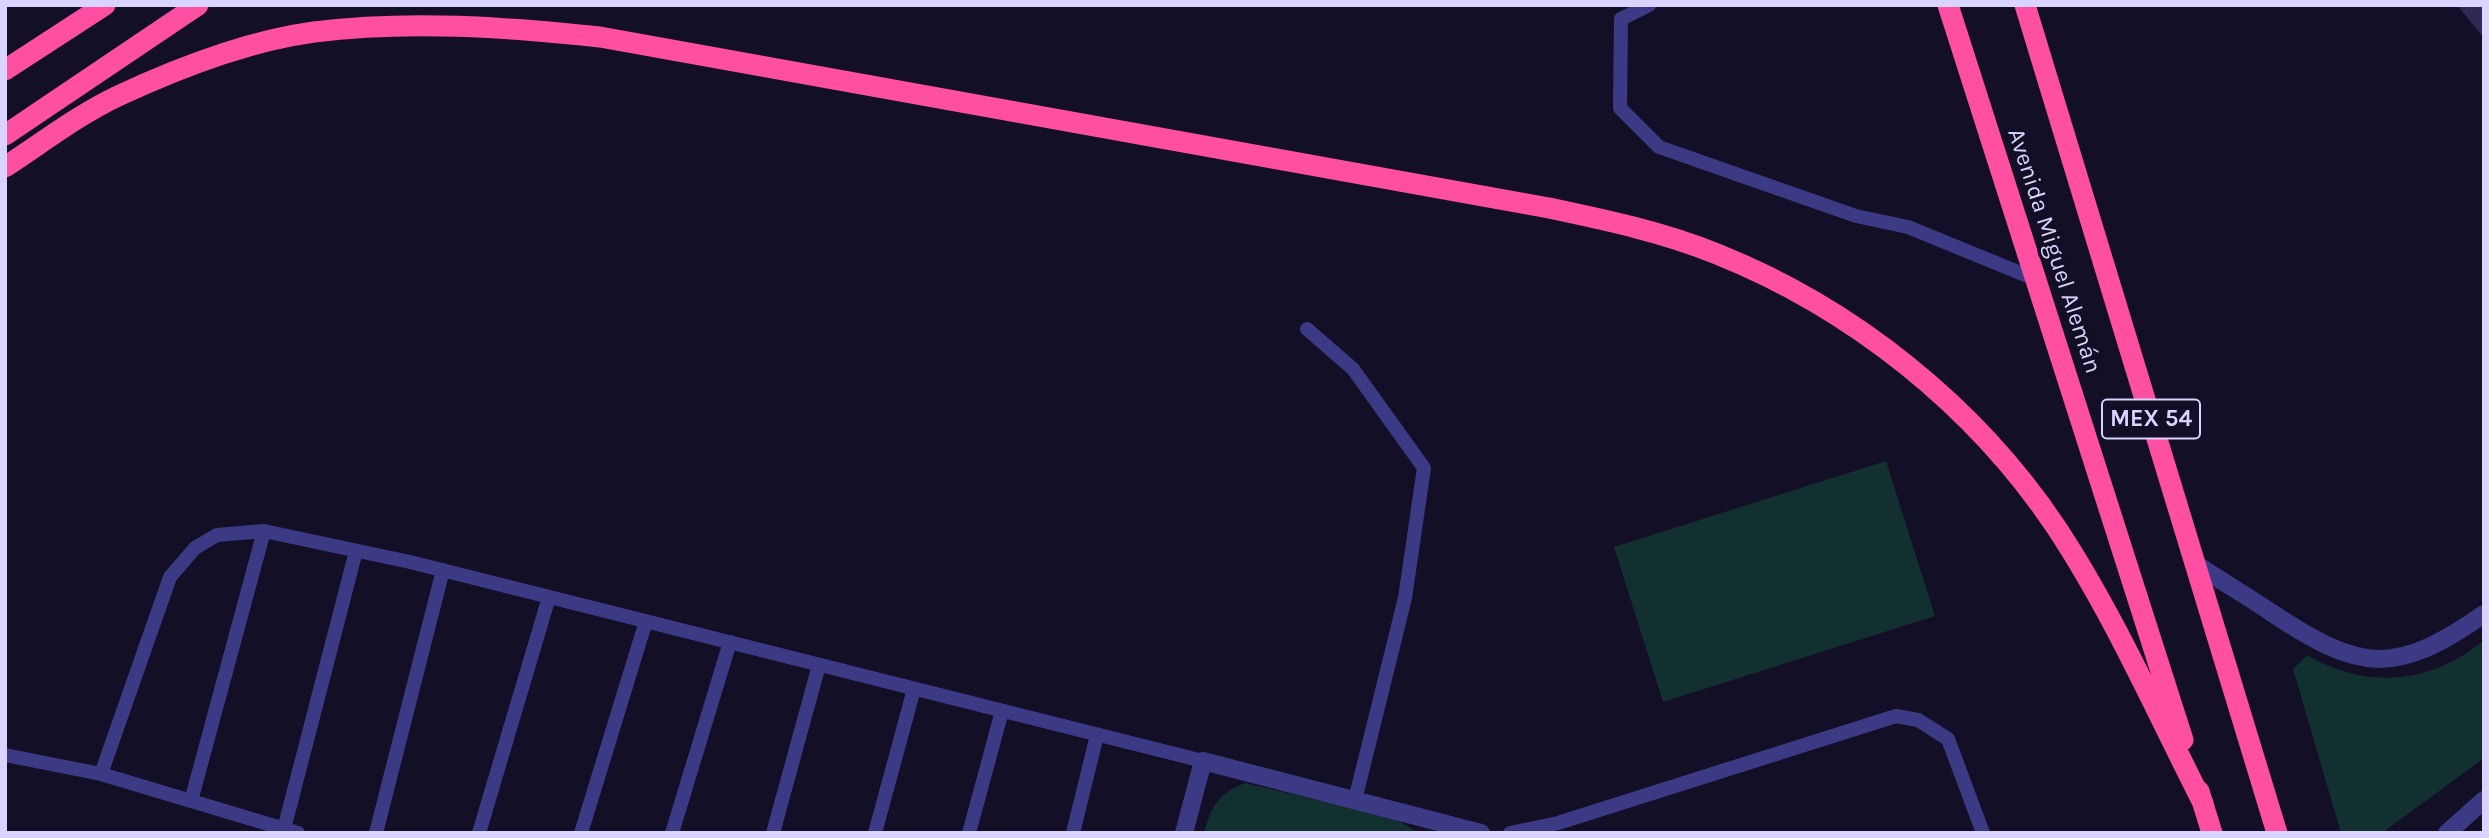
<!DOCTYPE html>
<html>
<head>
<meta charset="utf-8">
<style>
	body { margin:0 }
	#map { position:relative; width:2489px; height:838px; overflow:hidden; background:#130f26; font-family:Karla,sans-serif }
	canvas { display:block }
	.frame { position:absolute; inset:0; border:7px solid #d9d4ff; pointer-events:none }
</style>
</head>
<body>
<div id="map">
<canvas width="2489" height="838"></canvas>
<div class="frame"></div>
</div>
<script>
const c = document.querySelector('canvas').getContext('2d');
c.lineJoin = 'round';
function paint(path, color) {
  c.fillStyle = color;
  c.fill(path, 'evenodd');
}
function strokePath(path, color, width, dash) {
  c.strokeStyle = color;
  c.lineWidth = width;
  c.lineCap = dash ? 'butt' : 'round';
  c.setLineDash(dash || []);
  c.stroke(path);
}
function label(font, color, halo, rows, align = 'center') {
  c.font = font + ' Karla,sans-serif';
  c.lineWidth = 7;
  c.setLineDash([]);
  c.textBaseline = 'middle';
  c.strokeStyle = halo;
  c.fillStyle = color;
  for (const [text, x, y, turn = 0] of rows) {
    c.save();
    c.translate(x, y);
    c.rotate((+turn || 0) * Math.PI / 180);
    c.textAlign = isNaN(turn) ? turn : align;
    if (halo) c.strokeText(text, 0, 0);
    c.fillText(text, 0, 0);
    c.restore();
  }
}
paint(new Path2D(`
	M 1886,461 L 1935,616 L 1663,702 L 1614,547 Z
	M 2484,640 L 2484,758 L 2382,833 L 2341,833 L 2293,669 L 2307,655 C 2366,690 2432,684 2484,640 Z
	M 1245,783 L 1394,818 L 1419,833 L 1204,833 C 1211,806 1219,793 1245,783 Z`), '#12302f');
strokePath(new Path2D(`
	M 1649,5 L 1621,19 L 1620,108 L 1659,147 L 1856,216 L 1908,227 L 2035,279
	M 1307,329 L 1353,369 L 1424,468 L 1405,598 L 1355,800
	M 5,755 L 101,774 L 298,833
	M 101,774 L 170,577 L 195,548 L 217,535 L 264,531 L 410,562 L 1203,761
	M 191,801 L 264,531
	M 284,829 L 356,551
	M 376,833 L 443,570
	M 479,833 L 549,597
	M 581,833 L 646,621
	M 672,833 L 730,642
	M 773,833 L 819,665
	M 875,833 L 914,689
	M 969,833 L 1002,711
	M 1073,833 L 1097,735
	M 1510,833 L 1558,823 L 1896,716 L 1918,720 L 1948,739 L 1983,833`), '#3d3a85', 14);
strokePath(new Path2D(`
	M 2196,564 C 2221,581 2247,596 2272,613 C 2361,672 2395,676 2484,614
	M 1184,833 L 1203,761 L 1481,833
	M 2447,833 L 2484,800`), '#3d3a85', 18);
strokePath(new Path2D(`
	M 1948,5 L 2183,740
	M 2025,5 L 2277,833
	M 5,70 L 105,5
	M 5,135 L 198,5
	M 5,167 C 42,143 78,115 118,96 C 178,68 247,41 314,32 C 409,20 505,27 600,37 L 1549,208 C 1606,220 1663,232 1717,254 C 1852,308 1975,406 2056,527 C 2113,613 2156,711 2203,803
	M 2199,791 L 2212,833`), '#ff4fa3', 21);
paint(new Path2D(`
	M 2457,5 L 2484,5 L 2484,38 Z`), '#312854');
for (const [x, y, w] of [
	[2151,419,98]
]) {
  const box = new Path2D();
  box.roundRect(x - w / 2, y - 19.5, w, 39, 5);
  c.fillStyle = '#130f26';
  c.fill(box);
  strokePath(box, '#d9d4ff', 2);
}
label('bold 23px', '#d9d4ff', null, [
	["MEX 54",2151,419]
]);
label('24px', '#d9d4ff', '#130f26', [
	["Avenida Miguel Alemán",2054,251,72]
]);
</script>
</body>
</html>
